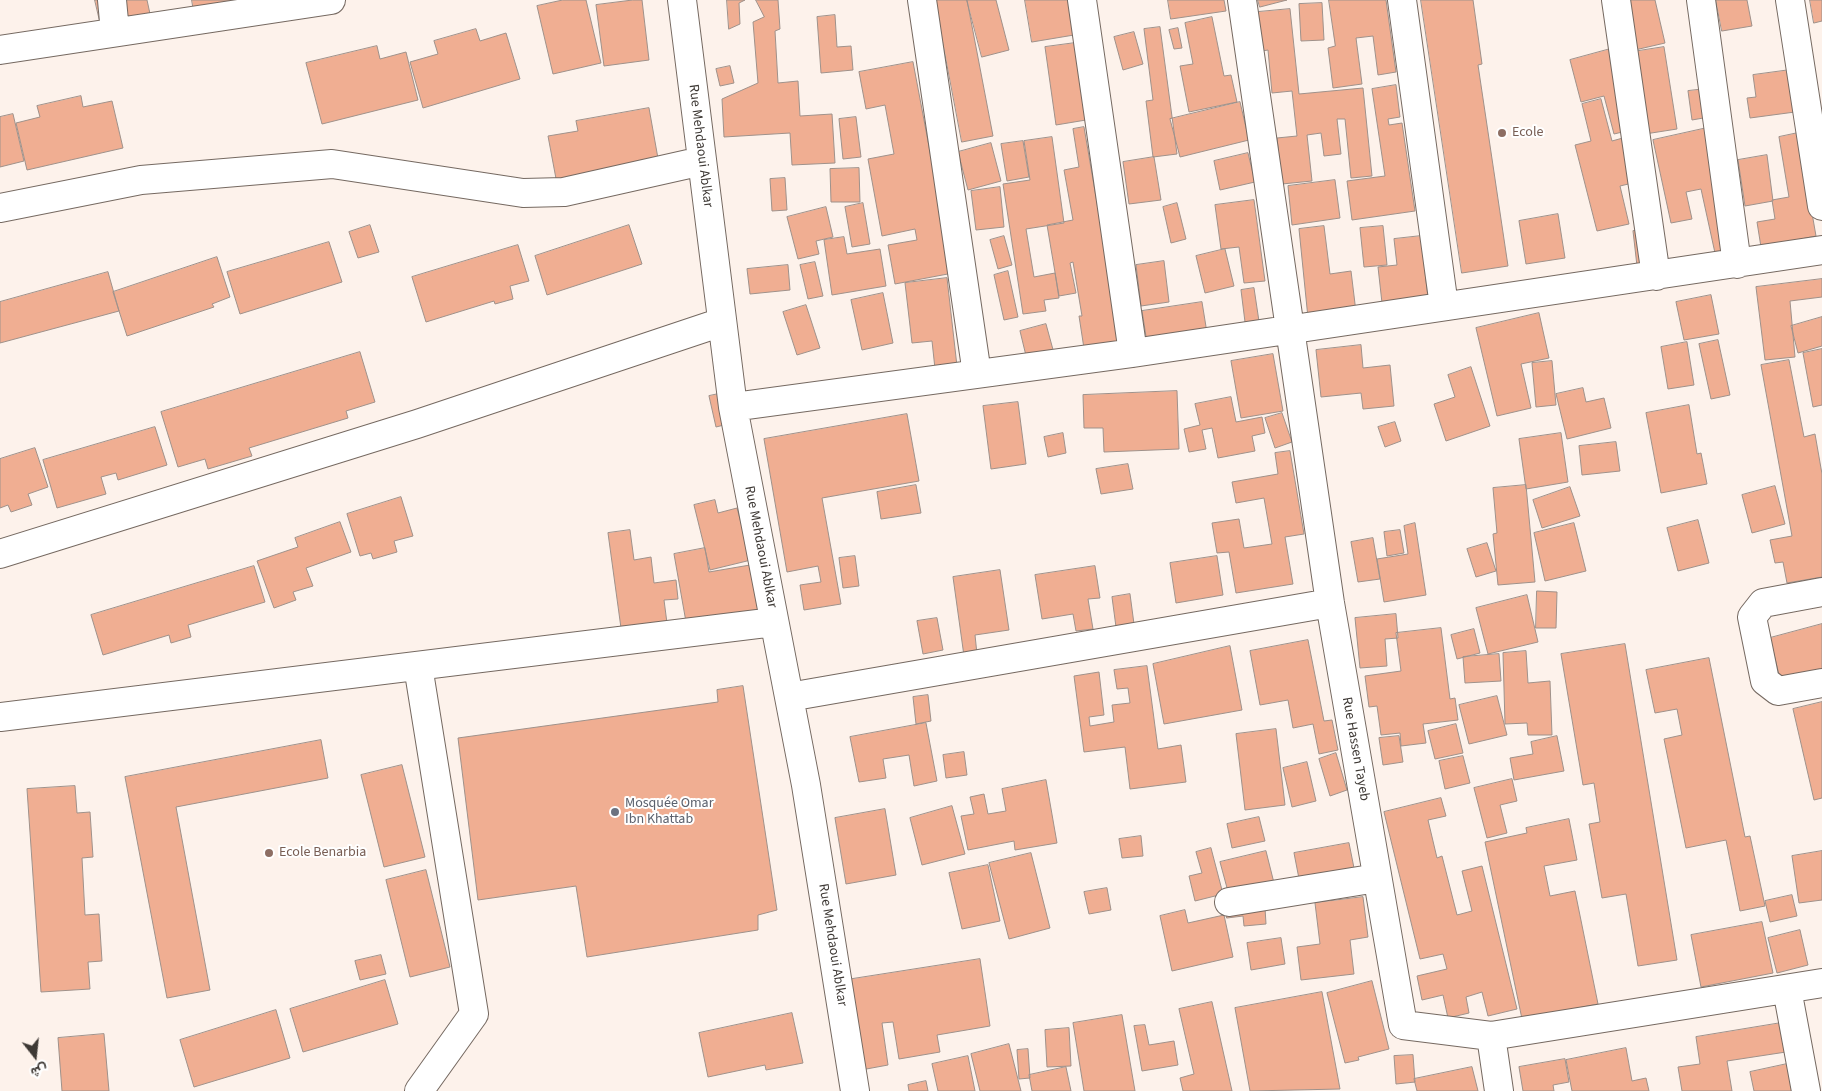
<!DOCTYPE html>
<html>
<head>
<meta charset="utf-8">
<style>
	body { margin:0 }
	#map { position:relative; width:1822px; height:1091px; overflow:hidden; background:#fdf2eb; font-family:"Source Sans 3",Vazirmatn,sans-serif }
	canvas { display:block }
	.north { position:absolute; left:10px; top:1031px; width:50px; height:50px; -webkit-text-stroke:4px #fff; paint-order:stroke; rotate:164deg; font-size:14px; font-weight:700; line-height:20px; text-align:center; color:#3e3935 }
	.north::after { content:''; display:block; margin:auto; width:18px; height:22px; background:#3e3935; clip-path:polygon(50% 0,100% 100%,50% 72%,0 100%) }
</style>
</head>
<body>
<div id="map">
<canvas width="1822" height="1091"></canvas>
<div class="north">ش</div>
</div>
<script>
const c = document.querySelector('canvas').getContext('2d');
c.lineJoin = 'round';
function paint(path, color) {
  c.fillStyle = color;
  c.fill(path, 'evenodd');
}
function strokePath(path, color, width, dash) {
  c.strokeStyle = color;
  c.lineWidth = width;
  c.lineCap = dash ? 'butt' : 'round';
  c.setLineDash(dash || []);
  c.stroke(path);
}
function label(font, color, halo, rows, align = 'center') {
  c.font = font + ' "Source Sans 3",sans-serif';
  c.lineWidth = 4;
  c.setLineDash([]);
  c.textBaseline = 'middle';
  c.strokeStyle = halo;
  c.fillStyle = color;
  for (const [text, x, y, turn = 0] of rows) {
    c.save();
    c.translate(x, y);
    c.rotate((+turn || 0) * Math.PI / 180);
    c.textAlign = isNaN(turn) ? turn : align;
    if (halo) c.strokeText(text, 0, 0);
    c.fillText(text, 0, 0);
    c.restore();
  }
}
const building = new Path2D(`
	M 95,0 L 147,0 L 152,23 L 103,34 Z
	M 192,0 L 239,0 L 241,13 L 195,18 Z
	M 563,0 L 586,0 L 601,63 L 553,74 L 537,6 Z
	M 633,0 L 642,0 L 649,60 L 604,66 L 596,5 Z
	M 727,0 L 745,0 L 739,3 L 740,24 L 729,29 Z
	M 756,0 L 778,0 L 780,29 L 775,31 L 778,83 L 798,81 L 800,116 L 832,114 L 835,163 L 792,165 L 790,133 L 724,137 L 722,99 L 758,83 L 753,22 L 764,17 Z
	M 935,0 L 967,0 L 993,136 L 962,142 Z
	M 967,0 L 996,0 L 1009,50 L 982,57 Z
	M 1025,0 L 1068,0 L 1074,35 L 1032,42 Z
	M 1168,0 L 1224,0 L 1226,11 L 1171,19 Z
	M 1258,0 L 1287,0 L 1260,7 Z
	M 1329,0 L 1386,0 L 1396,72 L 1378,75 L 1373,36 L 1356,38 L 1362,84 L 1333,88 L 1328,48 L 1335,46 Z
	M 1421,0 L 1473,0 L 1482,64 L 1478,65 L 1508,266 L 1462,273 Z
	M 1624,0 L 1655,0 L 1665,43 L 1635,50 Z
	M 1716,0 L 1747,0 L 1752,26 L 1722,31 Z
	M 1810,0 L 1822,0 L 1822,21 L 1814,23 Z
	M 1322,3 L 1324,40 L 1301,41 L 1299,4 Z
	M 1290,9 L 1299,94 L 1363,88 L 1372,176 L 1351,178 L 1345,119 L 1337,119 L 1341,154 L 1324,156 L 1321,133 L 1307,135 L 1312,181 L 1282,184 L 1277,138 L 1297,136 L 1292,91 L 1272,93 L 1268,50 L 1262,51 L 1258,12 Z
	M 835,15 L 837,47 L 851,46 L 853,70 L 821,73 L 817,17 Z
	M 1212,17 L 1224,76 L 1231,75 L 1237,102 L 1189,112 L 1180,66 L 1193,64 L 1185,23 Z
	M 1160,27 L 1177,154 L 1153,157 L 1146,101 L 1153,100 L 1144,29 Z
	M 1178,28 L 1182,48 L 1174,49 L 1169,30 Z
	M 476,29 L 480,41 L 506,33 L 520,79 L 423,108 L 410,62 L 438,54 L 434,41 Z
	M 1134,32 L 1143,64 L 1123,70 L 1114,37 Z
	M 1075,43 L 1086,120 L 1056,125 L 1045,47 Z
	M 377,46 L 380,59 L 406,52 L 418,100 L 322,124 L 306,63 Z
	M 1664,47 L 1677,129 L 1645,134 L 1632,52 Z
	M 1614,48 L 1635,129 L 1614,134 L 1604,96 L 1581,102 L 1570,60 Z
	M 913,62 L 953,273 L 895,284 L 888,245 L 917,240 L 915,229 L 882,236 L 868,159 L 894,154 L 885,105 L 866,109 L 859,72 Z
	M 730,66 L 734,83 L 720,86 L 716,69 Z
	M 1790,70 L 1795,112 L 1750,118 L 1747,98 L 1756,97 L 1753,75 Z
	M 1396,85 L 1400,117 L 1388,119 L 1389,125 L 1402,123 L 1415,211 L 1352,220 L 1347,181 L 1385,176 L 1372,89 Z
	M 1705,89 L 1709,117 L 1692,120 L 1688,91 Z
	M 81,96 L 83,107 L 112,101 L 123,148 L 27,170 L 16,123 L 40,117 L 37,106 Z
	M 1601,99 L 1612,141 L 1630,136 L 1641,181 L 1620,186 L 1629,224 L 1597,231 L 1575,145 L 1591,141 L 1582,104 Z
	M 1240,102 L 1249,140 L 1180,157 L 1170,119 Z
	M 649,108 L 659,164 L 557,184 L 548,136 L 578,131 L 576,121 Z
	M 13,114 L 24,161 L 0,167 L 0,117 Z
	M 856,117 L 861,157 L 843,159 L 839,119 Z
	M 1084,127 L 1122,349 L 1085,355 L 1079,316 L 1082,316 L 1073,262 L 1070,263 L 1076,293 L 1059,296 L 1047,225 L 1073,220 L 1064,170 L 1079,167 L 1073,129 Z
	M 1707,128 L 1733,249 L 1715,253 L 1701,189 L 1686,192 L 1692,219 L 1671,223 L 1653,140 Z
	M 1798,133 L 1816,236 L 1761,247 L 1757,222 L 1775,219 L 1772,200 L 1789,197 L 1779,137 Z
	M 1052,137 L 1064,223 L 1026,229 L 1034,277 L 1055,273 L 1059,298 L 1044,300 L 1046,311 L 1023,314 L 1003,184 L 1030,180 L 1024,141 Z
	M 1023,141 L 1029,177 L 1007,181 L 1001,144 Z
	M 991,143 L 1001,181 L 968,190 L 958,152 Z
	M 1248,153 L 1255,182 L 1220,190 L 1214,161 Z
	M 1767,155 L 1773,201 L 1745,206 L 1738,160 Z
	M 1154,157 L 1161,200 L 1129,204 L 1123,162 Z
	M 859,168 L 860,202 L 831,202 L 830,169 Z
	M 785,178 L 787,210 L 772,211 L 770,179 Z
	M 1335,180 L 1340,218 L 1292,225 L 1288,186 Z
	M 1000,187 L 1004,227 L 976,230 L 971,191 Z
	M 1254,200 L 1265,281 L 1244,283 L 1239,247 L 1221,249 L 1215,205 Z
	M 863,203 L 870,244 L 852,247 L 845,207 Z
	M 1177,203 L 1186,239 L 1171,243 L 1163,207 Z
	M 826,207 L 833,237 L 816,241 L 819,254 L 798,259 L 787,217 Z
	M 1558,214 L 1565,258 L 1526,264 L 1519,221 Z
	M 370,225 L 379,252 L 358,258 L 349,232 Z
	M 629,225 L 642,264 L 547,295 L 535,256 Z
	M 1324,226 L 1330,274 L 1351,271 L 1356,312 L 1308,318 L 1299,229 Z
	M 1383,226 L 1387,265 L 1364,267 L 1360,228 Z
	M 1647,230 L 1651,264 L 1637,266 L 1633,231 Z
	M 1004,236 L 1012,265 L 998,269 L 990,240 Z
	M 1421,236 L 1429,307 L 1383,312 L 1378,267 L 1397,265 L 1394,239 Z
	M 844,237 L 847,254 L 880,249 L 886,286 L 832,295 L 824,240 Z
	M 329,242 L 342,282 L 240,314 L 227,272 Z
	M 518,245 L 529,281 L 510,286 L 513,299 L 495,304 L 494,301 L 426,322 L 412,277 Z
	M 1225,249 L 1234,286 L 1205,293 L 1196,256 Z
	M 217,257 L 230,297 L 212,304 L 214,307 L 127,336 L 113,292 Z
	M 1164,261 L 1169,302 L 1141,306 L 1136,265 Z
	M 815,262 L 823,296 L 808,299 L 800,265 Z
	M 788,265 L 790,290 L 750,294 L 747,269 Z
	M 1008,271 L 1018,317 L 1004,320 L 994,275 Z
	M 108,272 L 119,311 L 0,343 L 0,302 Z
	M 947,278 L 958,375 L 936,378 L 932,341 L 912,343 L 905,283 Z
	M 1822,279 L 1822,297 L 1790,301 L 1795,357 L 1765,360 L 1756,287 Z
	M 1254,288 L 1260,328 L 1246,330 L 1241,290 Z
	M 883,293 L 893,343 L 862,350 L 851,300 Z
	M 1711,295 L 1719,334 L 1684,340 L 1676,302 Z
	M 1202,302 L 1208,339 L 1148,349 L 1142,311 Z
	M 806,305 L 820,348 L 797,355 L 783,312 Z
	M 1539,313 L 1549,358 L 1521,364 L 1531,408 L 1497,416 L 1476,328 Z
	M 1822,317 L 1822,346 L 1798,353 L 1791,326 Z
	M 1046,324 L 1055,357 L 1028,364 L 1020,331 Z
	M 1718,340 L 1730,395 L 1711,399 L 1699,344 Z
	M 1687,342 L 1694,385 L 1668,389 L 1661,347 Z
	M 1361,345 L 1363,368 L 1390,365 L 1394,406 L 1363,409 L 1361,393 L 1321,397 L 1316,350 Z
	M 1822,349 L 1822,405 L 1813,407 L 1803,353 Z
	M 360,352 L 375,402 L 346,411 L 348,418 L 249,448 L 252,456 L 208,469 L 205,459 L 178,467 L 161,412 Z
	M 1273,354 L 1283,411 L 1241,418 L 1231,361 Z
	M 1789,360 L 1804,437 L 1815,434 L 1822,474 L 1822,577 L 1787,583 L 1783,562 L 1775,563 L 1770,540 L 1792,536 L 1761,365 Z
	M 1552,361 L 1556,405 L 1536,407 L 1532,363 Z
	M 1471,367 L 1490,426 L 1446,441 L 1434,404 L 1455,397 L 1448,375 Z
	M 1583,388 L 1586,402 L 1604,398 L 1611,428 L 1567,439 L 1556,394 Z
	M 1177,391 L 1179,449 L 1104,452 L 1103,428 L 1084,428 L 1083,395 Z
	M 728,392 L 736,422 L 716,427 L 709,396 Z
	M 1231,397 L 1236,422 L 1262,417 L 1265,433 L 1252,436 L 1255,451 L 1218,458 L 1212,428 L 1202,430 L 1206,449 L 1189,452 L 1184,429 L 1200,425 L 1195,404 Z
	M 1018,402 L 1026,464 L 991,469 L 983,406 Z
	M 1689,405 L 1697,454 L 1701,453 L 1707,484 L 1661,493 L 1646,413 Z
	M 1282,413 L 1292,442 L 1275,448 L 1265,418 Z
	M 907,414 L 919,481 L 822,498 L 841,604 L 804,610 L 800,585 L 821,582 L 818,566 L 787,572 L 764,439 Z
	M 1395,422 L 1401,441 L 1385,447 L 1378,427 Z
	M 155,427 L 167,465 L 118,480 L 116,473 L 101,477 L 106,494 L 57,508 L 43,460 Z
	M 1063,433 L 1066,453 L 1048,457 L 1044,437 Z
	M 1561,433 L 1568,482 L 1526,489 L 1519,439 Z
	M 1616,442 L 1620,471 L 1582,475 L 1579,446 Z
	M 35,448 L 48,487 L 28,494 L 32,505 L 11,512 L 8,505 L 0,508 L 0,459 Z
	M 1290,451 L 1304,534 L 1285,537 L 1293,584 L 1236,593 L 1229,552 L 1217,553 L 1212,523 L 1239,519 L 1244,548 L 1272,544 L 1264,498 L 1236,503 L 1232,482 L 1278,474 L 1275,453 Z
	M 1128,464 L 1133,489 L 1101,494 L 1096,469 Z
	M 916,485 L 921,513 L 881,519 L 877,492 Z
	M 1526,485 L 1535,582 L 1498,585 L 1493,534 L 1497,533 L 1493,488 Z
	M 1775,486 L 1785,524 L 1752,533 L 1742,495 Z
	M 1570,487 L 1580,516 L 1542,528 L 1533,500 Z
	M 401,497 L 413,536 L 394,541 L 397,552 L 373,559 L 371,553 L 360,556 L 347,514 Z
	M 715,500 L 718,513 L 737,508 L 751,560 L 710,570 L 694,505 Z
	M 1698,520 L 1709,563 L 1678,571 L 1667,528 Z
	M 340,522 L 351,552 L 306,568 L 313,586 L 293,592 L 296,600 L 274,608 L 257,561 L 298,547 L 295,538 Z
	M 1415,523 L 1426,595 L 1384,602 L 1377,559 L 1408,554 L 1404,526 Z
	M 1574,523 L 1586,571 L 1545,581 L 1534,533 Z
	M 630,530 L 634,560 L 651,557 L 654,583 L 676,580 L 678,599 L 664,600 L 667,623 L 621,628 L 608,533 Z
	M 1400,530 L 1404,553 L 1387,556 L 1384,532 Z
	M 1373,538 L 1380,579 L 1358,582 L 1351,542 Z
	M 1487,543 L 1496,571 L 1476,577 L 1467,549 Z
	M 705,548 L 709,572 L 750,565 L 758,610 L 686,622 L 674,554 Z
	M 855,556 L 859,586 L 843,588 L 839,558 Z
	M 1217,556 L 1223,595 L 1176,603 L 1170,563 Z
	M 254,566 L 265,602 L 188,625 L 191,637 L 171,643 L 169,635 L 103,655 L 91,615 Z
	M 1095,566 L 1100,598 L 1088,599 L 1093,629 L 1076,631 L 1073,614 L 1042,619 L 1035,575 Z
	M 1000,570 L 1009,630 L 975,635 L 977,654 L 964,656 L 953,577 Z
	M 1537,591 L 1557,592 L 1556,628 L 1536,628 Z
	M 1130,594 L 1134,624 L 1116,627 L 1112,597 Z
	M 1527,595 L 1538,642 L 1488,654 L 1476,608 Z
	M 1396,614 L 1398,638 L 1385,639 L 1387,666 L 1360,668 L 1355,618 Z
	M 937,618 L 943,650 L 923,654 L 917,621 Z
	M 1822,624 L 1822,677 L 1782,687 L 1770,638 Z
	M 1441,628 L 1450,699 L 1455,698 L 1458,720 L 1423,724 L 1426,743 L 1401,746 L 1400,733 L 1381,735 L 1377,706 L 1369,707 L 1365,676 L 1401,671 L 1396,633 Z
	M 1474,629 L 1480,653 L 1457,659 L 1451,635 Z
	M 1308,640 L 1324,721 L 1332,720 L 1338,750 L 1319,754 L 1313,724 L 1293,728 L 1288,700 L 1260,705 L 1250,651 Z
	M 1625,644 L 1677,960 L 1638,966 L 1626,894 L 1602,898 L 1589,824 L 1600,822 L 1594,783 L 1583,785 L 1561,654 Z
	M 1230,646 L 1242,710 L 1164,724 L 1153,664 Z
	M 1526,651 L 1528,683 L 1550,681 L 1552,735 L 1528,735 L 1527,723 L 1505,724 L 1503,653 Z
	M 1499,654 L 1501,681 L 1465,683 L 1463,657 Z
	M 1709,658 L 1745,837 L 1750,836 L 1765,906 L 1740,911 L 1726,840 L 1686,848 L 1664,739 L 1682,735 L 1677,709 L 1655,713 L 1646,670 Z
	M 1147,666 L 1158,749 L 1181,745 L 1186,782 L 1130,789 L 1125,747 L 1084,752 L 1074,676 L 1099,672 L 1104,715 L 1089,717 L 1090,726 L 1114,722 L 1112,705 L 1130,703 L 1128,688 L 1117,689 L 1114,670 Z
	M 743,686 L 777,910 L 758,915 L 758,930 L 587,957 L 576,886 L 478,900 L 458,738 L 718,702 L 717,690 Z
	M 928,695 L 931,721 L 916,724 L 913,697 Z
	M 1497,696 L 1507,735 L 1469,744 L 1459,705 Z
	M 1822,702 L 1822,798 L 1814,800 L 1793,709 Z
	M 926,723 L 937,781 L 914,786 L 909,755 L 883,759 L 886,778 L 859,782 L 850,737 Z
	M 1456,724 L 1463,753 L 1435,759 L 1428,731 Z
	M 1276,729 L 1285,805 L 1245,810 L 1236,734 Z
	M 1399,736 L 1403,762 L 1383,765 L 1379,738 Z
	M 1557,736 L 1564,771 L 1514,780 L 1510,758 L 1533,754 L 1531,742 Z
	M 321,740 L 328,778 L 176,807 L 210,990 L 167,998 L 125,777 Z
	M 964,752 L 967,775 L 946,778 L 943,755 Z
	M 1336,753 L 1347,790 L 1330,796 L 1319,759 Z
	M 1463,756 L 1470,783 L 1445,789 L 1439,761 Z
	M 1307,762 L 1316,801 L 1292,807 L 1283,768 Z
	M 402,765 L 425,857 L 384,867 L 361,775 Z
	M 1512,779 L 1517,801 L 1500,805 L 1507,833 L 1487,838 L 1474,788 Z
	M 1046,780 L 1057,843 L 1015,850 L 1014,841 L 968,850 L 961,816 L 974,814 L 970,797 L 984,794 L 988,814 L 1006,811 L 1002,789 Z
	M 75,786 L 77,813 L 90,812 L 93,857 L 82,858 L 85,915 L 99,914 L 102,961 L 88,962 L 90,989 L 41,992 L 27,789 Z
	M 1441,798 L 1446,816 L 1428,820 L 1437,858 L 1442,856 L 1457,915 L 1472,911 L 1462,871 L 1482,866 L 1517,1009 L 1488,1016 L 1482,992 L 1466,997 L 1469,1013 L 1448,1018 L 1443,995 L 1422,1000 L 1417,976 L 1447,969 L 1443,954 L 1420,959 L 1384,812 Z
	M 952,806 L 965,854 L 922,865 L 910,818 Z
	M 885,809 L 896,875 L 846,884 L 835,818 Z
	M 1259,817 L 1265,841 L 1232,848 L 1227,824 Z
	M 1569,819 L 1577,860 L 1544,866 L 1550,896 L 1575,891 L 1598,1004 L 1522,1019 L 1485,842 L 1527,833 L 1526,828 Z
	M 1141,836 L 1143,856 L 1122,858 L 1119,839 Z
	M 1349,843 L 1356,878 L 1301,889 L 1294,853 Z
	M 1211,848 L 1223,894 L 1195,901 L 1189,876 L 1202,873 L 1196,852 Z
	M 1266,851 L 1275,887 L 1230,899 L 1220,862 Z
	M 1822,851 L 1822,900 L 1799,903 L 1792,856 Z
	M 1031,853 L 1050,928 L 1009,939 L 989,863 Z
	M 988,865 L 1000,921 L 962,929 L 949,873 Z
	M 426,870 L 450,967 L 410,977 L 386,880 Z
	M 1107,888 L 1111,910 L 1089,914 L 1084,892 Z
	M 1792,895 L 1797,916 L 1770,922 L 1765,901 Z
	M 1363,897 L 1368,937 L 1350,940 L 1354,974 L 1301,980 L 1297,947 L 1320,944 L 1315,903 Z
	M 1225,904 L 1265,908 L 1266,924 L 1244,926 L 1243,916 L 1227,918 Z
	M 1185,910 L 1188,923 L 1224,915 L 1233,957 L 1172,971 L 1160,916 Z
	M 1762,922 L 1773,973 L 1701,987 L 1691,935 Z
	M 1800,930 L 1808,965 L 1777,973 L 1768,938 Z
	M 1281,938 L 1285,964 L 1251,970 L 1247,943 Z
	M 381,955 L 386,974 L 360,980 L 355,961 Z
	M 980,959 L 990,1026 L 937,1035 L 940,1052 L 899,1059 L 893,1022 L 882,1023 L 888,1065 L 861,1070 L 846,980 Z
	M 385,980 L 398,1024 L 303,1052 L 290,1009 Z
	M 1372,981 L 1389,1049 L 1358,1057 L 1359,1060 L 1345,1063 L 1327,993 Z
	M 1322,992 L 1340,1089 L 1250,1091 L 1235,1008 Z
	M 1212,1002 L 1232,1091 L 1183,1091 L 1180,1078 L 1194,1074 L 1179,1009 Z
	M 276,1010 L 290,1058 L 194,1087 L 180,1040 Z
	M 792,1013 L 803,1063 L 766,1070 L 765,1065 L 708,1077 L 699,1033 Z
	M 1122,1015 L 1135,1091 L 1084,1091 L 1073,1023 Z
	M 1781,1023 L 1786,1052 L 1727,1061 L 1732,1091 L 1682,1091 L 1678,1067 L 1700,1064 L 1696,1037 Z
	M 1145,1025 L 1149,1045 L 1174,1041 L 1178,1065 L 1142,1071 L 1134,1026 Z
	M 1069,1028 L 1071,1066 L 1047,1067 L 1045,1030 Z
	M 104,1034 L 109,1091 L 62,1091 L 58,1038 Z
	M 1009,1044 L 1021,1091 L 980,1091 L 971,1054 Z
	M 1626,1048 L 1632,1081 L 1646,1078 L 1649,1091 L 1572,1091 L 1566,1060 Z
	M 1028,1049 L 1030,1078 L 1019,1079 L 1017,1050 Z
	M 1413,1055 L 1415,1082 L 1396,1084 L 1394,1056 Z
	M 968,1056 L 975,1091 L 938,1091 L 932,1064 Z
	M 1565,1059 L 1569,1082 L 1553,1085 L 1554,1091 L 1523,1091 L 1519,1067 Z
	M 1787,1064 L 1792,1091 L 1754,1091 L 1750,1072 Z
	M 1066,1067 L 1071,1091 L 1032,1091 L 1029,1075 Z
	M 1472,1067 L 1478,1091 L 1417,1091 L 1414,1079 Z
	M 926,1081 L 928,1091 L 909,1091 L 908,1085 Z`);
paint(building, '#f0ae92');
strokePath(building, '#9f918a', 1);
const minor = new Path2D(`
	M 112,0 L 115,32
	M 682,0 L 733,407 L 806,785 L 855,1091
	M 922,0 L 977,374
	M 1082,0 L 1133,353
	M 1242,0 L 1330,603 L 1403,1025 L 1491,1036 L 1822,983
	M 1402,0 L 1444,306
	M 1616,0 L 1656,276
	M 1701,0 L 1737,264
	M 1790,0 L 1822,206
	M 0,50 L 331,0
	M 0,208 L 141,180 L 332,164 L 523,193 L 564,192 L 702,161
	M 733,407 L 1133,353 L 1822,250
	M 0,554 L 417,424 L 722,322
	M 1822,592 L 1763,603 L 1752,617 L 1765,681 L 1778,691 L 1822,683
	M 418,666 L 474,1014 L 419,1091
	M 789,697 L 1330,603
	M 0,717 L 774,622
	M 1229,902 L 1377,878
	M 1787,989 L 1806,1091
	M 1491,1036 L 1499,1091`);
strokePath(minor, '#756961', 30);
strokePath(minor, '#fff', 28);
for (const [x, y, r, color] of [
	[1502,133,5,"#8d6e63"],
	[615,812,5,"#6b7280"],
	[269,853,5,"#8d6e63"]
]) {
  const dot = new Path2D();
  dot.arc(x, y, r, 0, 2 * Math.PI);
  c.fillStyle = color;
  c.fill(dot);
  strokePath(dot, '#fff', 2);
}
label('14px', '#785e54', '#fff', [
	["Ecole",1512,133],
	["Ecole Benarbia",279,853]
], 'left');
label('14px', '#3e3935', '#fff', [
	["Rue Mehdaoui Ablkar",700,146,83],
	["Rue Mehdaoui Ablkar",760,547,79],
	["Rue Hassen Tayeb",1355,749,80],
	["Rue Mehdaoui Ablkar",832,945,81]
]);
label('14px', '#5b616d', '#fff', [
	["Mosquée Omar",625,804],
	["Ibn Khattab",625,820]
], 'left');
</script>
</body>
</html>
